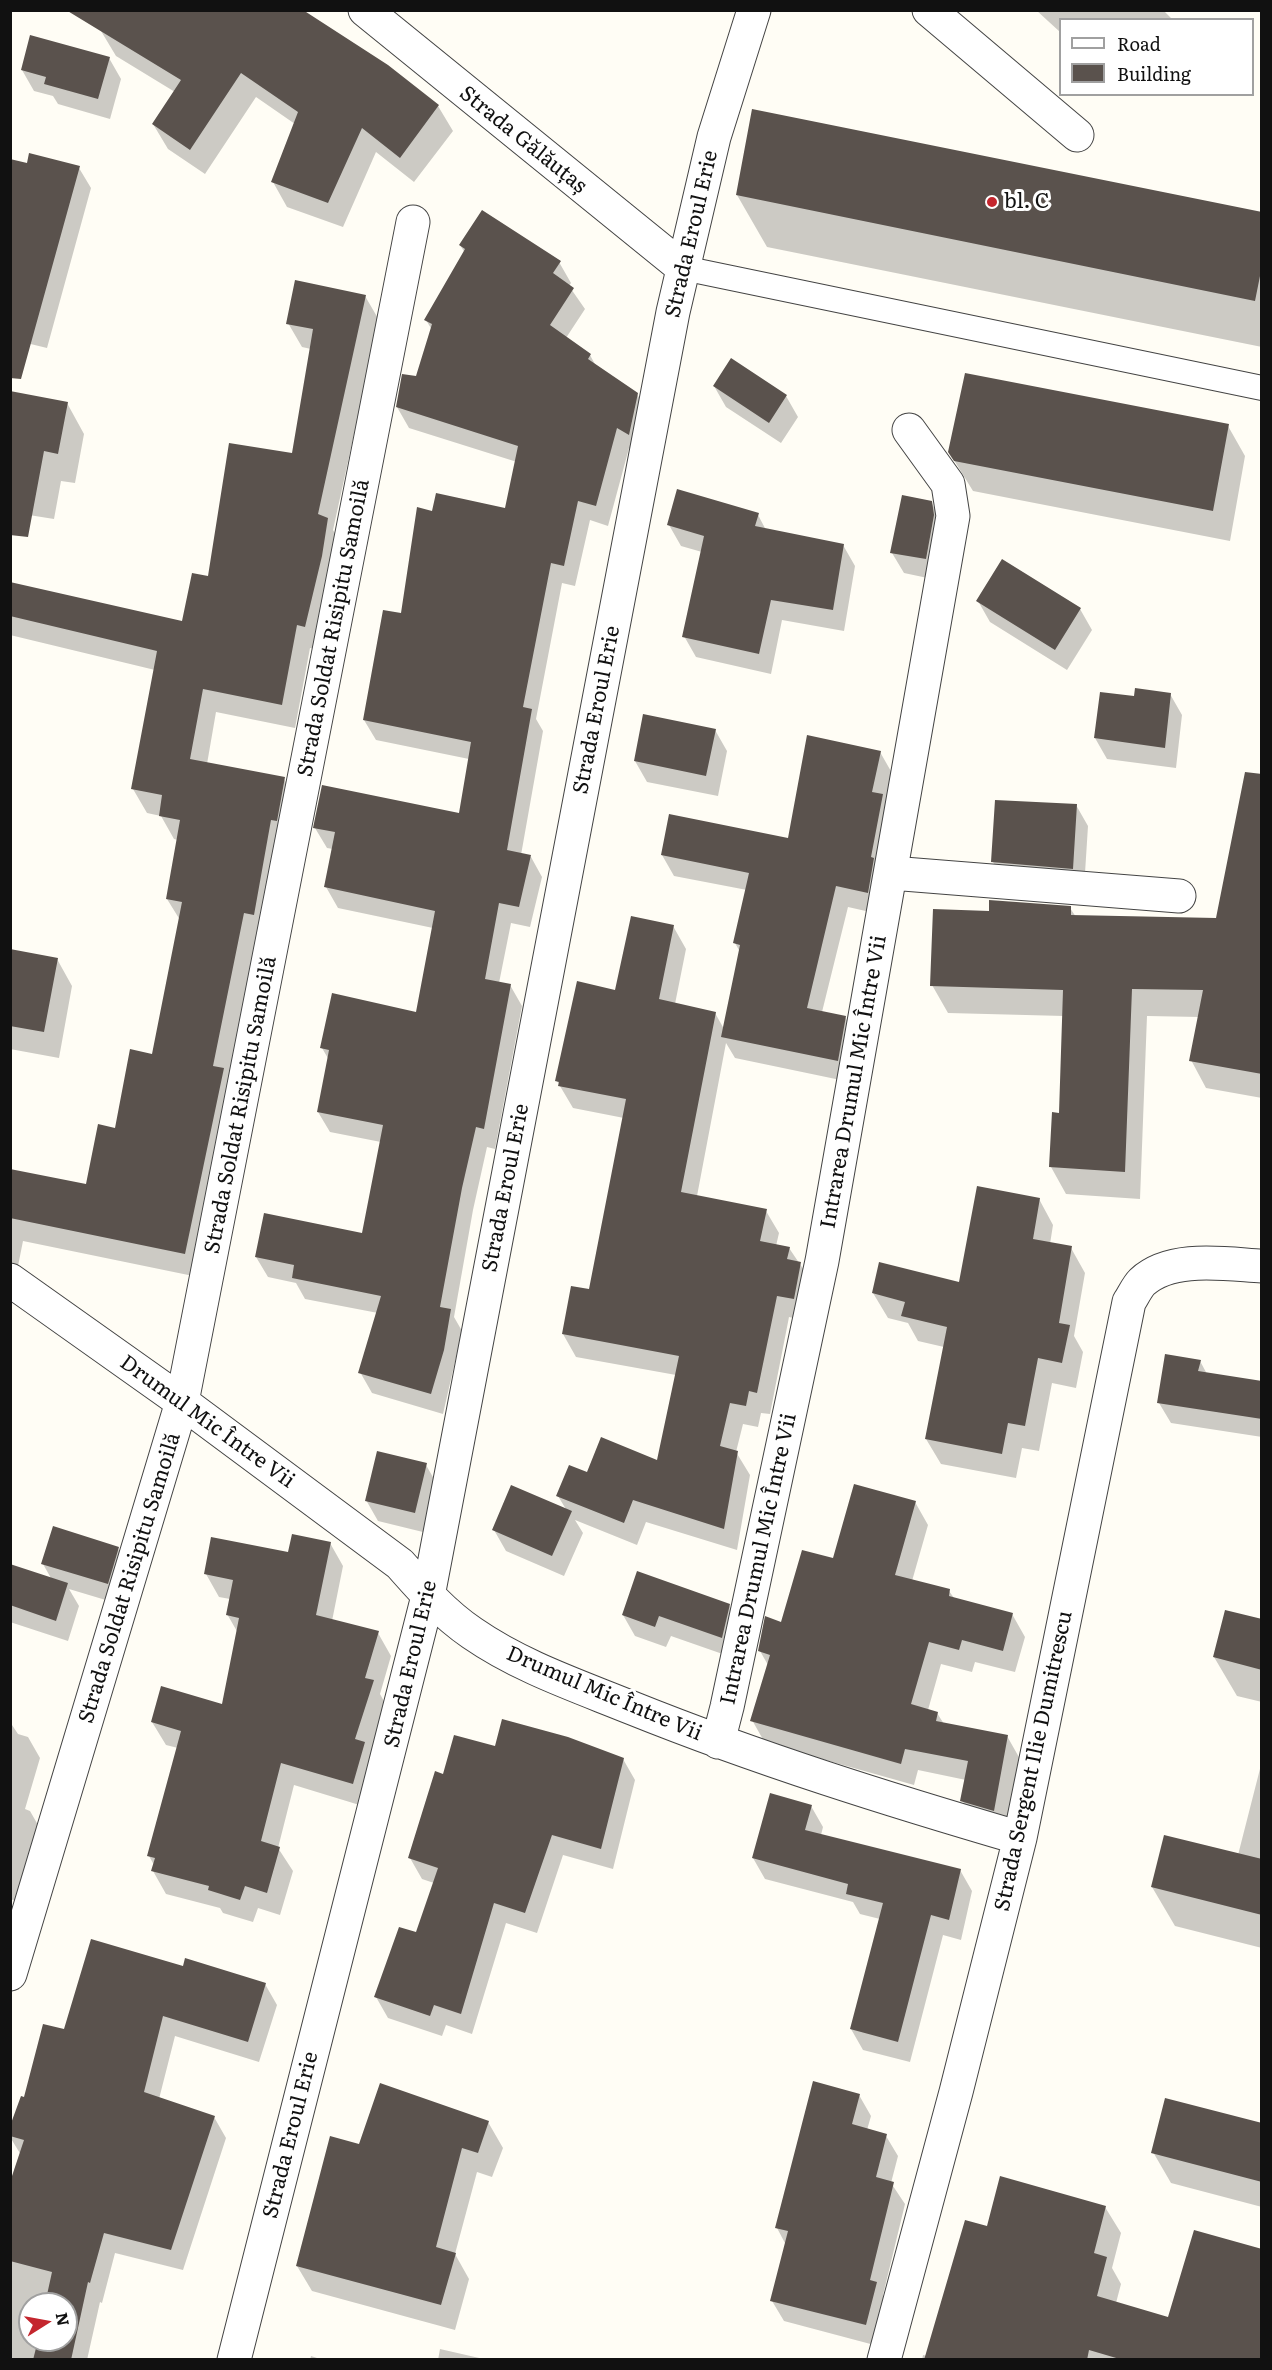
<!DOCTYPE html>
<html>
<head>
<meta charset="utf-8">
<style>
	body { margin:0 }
	#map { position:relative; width:1272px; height:2370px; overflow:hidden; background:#fffdf5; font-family:Literata,serif }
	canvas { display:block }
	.frame { position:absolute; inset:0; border:12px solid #111; pointer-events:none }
	.legend { position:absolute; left:1059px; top:18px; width:195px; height:78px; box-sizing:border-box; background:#fff; border:2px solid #a0a0a0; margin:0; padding:8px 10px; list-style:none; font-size:18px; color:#111 }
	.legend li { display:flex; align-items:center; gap:12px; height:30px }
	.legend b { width:30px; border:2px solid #a0a0a0 }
	.north { position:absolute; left:18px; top:2292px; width:60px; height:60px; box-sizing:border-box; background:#fff; border:2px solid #a0a0a0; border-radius:50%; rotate:79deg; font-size:16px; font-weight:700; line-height:24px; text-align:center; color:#111 }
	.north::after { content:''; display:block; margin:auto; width:21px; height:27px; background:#c4262e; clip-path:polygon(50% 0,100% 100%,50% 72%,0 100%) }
</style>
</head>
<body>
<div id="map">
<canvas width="1272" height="2370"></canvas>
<div class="frame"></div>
<ul class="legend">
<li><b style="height:8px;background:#fff"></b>Road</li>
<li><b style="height:16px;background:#5a524d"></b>Building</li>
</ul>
<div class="north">N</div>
</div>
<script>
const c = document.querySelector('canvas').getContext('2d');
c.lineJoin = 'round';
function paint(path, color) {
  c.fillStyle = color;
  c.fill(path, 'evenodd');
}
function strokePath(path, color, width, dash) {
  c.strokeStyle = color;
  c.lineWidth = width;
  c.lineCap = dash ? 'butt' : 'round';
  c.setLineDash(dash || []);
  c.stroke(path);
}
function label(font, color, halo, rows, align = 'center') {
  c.font = font + ' Literata,serif';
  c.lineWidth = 6;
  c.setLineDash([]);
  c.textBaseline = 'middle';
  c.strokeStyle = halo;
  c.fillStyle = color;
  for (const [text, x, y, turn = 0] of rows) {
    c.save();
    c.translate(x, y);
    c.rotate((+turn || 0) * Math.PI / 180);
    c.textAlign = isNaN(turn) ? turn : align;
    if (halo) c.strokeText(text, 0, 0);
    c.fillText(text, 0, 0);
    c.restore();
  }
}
paint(new Path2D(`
	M 1163,10 L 1173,20 L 1060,20 L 1060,32 L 1036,10 Z
	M 101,31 L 387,66 L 438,106 L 453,131 L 414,182 L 376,152 L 343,227 L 287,207 L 273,182 L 295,124 L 256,97 L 205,174 L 168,149 L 153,124 L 175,92 L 116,56 Z
	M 109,58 L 121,79 L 110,119 L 58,104 L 53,96 L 34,91 L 22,70 Z
	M 28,165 L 79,168 L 91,188 L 47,348 L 10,339 Z
	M 737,195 L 1262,213 L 1262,347 L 767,247 Z
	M 460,245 L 559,262 L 571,283 L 569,286 L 585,309 L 566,338 L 590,355 L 597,368 L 637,394 L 649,415 L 641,454 L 629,448 L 608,526 L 590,520 L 575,586 L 562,583 L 536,719 L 543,731 L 521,855 L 531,857 L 542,877 L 530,927 L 511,923 L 499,983 L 510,985 L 522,1006 L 495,1149 L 487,1147 L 473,1210 L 454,1317 L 462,1331 L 443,1414 L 372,1393 L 360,1372 L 378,1313 L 305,1299 L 296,1283 L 268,1277 L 256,1257 L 363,1235 L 381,1142 L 330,1132 L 318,1112 L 329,1060 L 322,1048 L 417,1014 L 433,928 L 338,908 L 326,887 L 333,849 L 327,848 L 315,828 L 460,815 L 469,759 L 376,740 L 364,720 L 402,615 L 434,512 L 506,510 L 517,462 L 409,428 L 397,407 L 417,378 L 432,330 L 426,320 L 465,253 Z
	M 365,296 L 379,320 L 333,530 L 341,543 L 319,650 L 310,648 L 295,728 L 216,712 L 207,764 L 284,779 L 298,802 L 198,1277 L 23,1241 L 18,1266 L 10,1265 L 10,1171 L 87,1186 L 153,1055 L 180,920 L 167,899 L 178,840 L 174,839 L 161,816 L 147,813 L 133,789 L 155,670 L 10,635 L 10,584 L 183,623 L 209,578 L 294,455 L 311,349 L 302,347 L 288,323 Z
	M 714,386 L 786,396 L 798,417 L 781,443 L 726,407 Z
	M 67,403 L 84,434 L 75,483 L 61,481 L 54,519 L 10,512 Z
	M 1228,426 L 1245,456 L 1230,541 L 973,491 L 949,452 Z
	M 931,502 L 943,523 L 937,580 L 904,573 L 892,553 Z
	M 758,515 L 766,530 L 843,545 L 855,566 L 844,631 L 782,620 L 771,674 L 696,657 L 684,636 L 702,552 L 681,546 L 669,525 Z
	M 978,601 L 1080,609 L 1092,630 L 1067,670 L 990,622 Z
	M 1170,694 L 1182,715 L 1176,768 L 1107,759 L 1095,738 L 1135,698 Z
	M 715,730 L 727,751 L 718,796 L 647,782 L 635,761 Z
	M 880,752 L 892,773 L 886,802 L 894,816 L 879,914 L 848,907 L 822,1012 L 845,1017 L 857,1038 L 850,1082 L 735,1058 L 726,1043 L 697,1196 L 766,1211 L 779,1233 L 776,1246 L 789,1248 L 814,1285 L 806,1321 L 789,1317 L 770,1414 L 761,1413 L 758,1427 L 743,1424 L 736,1452 L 750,1475 L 737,1550 L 646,1522 L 637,1545 L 575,1520 L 583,1533 L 564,1576 L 506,1551 L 494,1530 L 567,1511 L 558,1496 L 588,1474 L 658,1462 L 676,1375 L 576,1357 L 563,1334 L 590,1291 L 624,1118 L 573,1108 L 557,1081 L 617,991 L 673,926 L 686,949 L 675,1004 L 715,1013 L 724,1029 L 740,952 L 735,943 L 747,890 L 674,876 L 662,855 L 789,840 Z
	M 1076,805 L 1088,826 L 1084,889 L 1005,883 L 993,862 Z
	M 1262,813 L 1262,1098 L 1206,1088 L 1191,1060 L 1199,1017 L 1147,1016 L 1140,1199 L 1066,1194 L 1051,1167 L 1060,1114 L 1064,1016 L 948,1013 L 932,985 L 990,913 L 1070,908 L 1076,917 L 1218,920 Z
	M 10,951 L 57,959 L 72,986 L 59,1058 L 10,1049 Z
	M 1039,1199 L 1053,1225 L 1050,1244 L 1071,1248 L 1085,1273 L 1074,1336 L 1083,1352 L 1076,1388 L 1052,1383 L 1039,1451 L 1022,1448 L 1016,1478 L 941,1464 L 926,1439 L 944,1347 L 918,1341 L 908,1323 L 888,1318 L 873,1293 L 960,1284 Z
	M 1200,1361 L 1207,1374 L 1262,1382 L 1262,1437 L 1171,1423 L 1159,1403 Z
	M 426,1465 L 438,1486 L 427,1533 L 378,1521 L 366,1500 Z
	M 915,1502 L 928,1525 L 912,1581 L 949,1591 L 954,1598 L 1012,1614 L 1025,1637 L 1015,1672 L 975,1662 L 972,1672 L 941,1664 L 928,1710 L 937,1713 L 944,1724 L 1007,1736 L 1020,1759 L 1006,1832 L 975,1823 L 962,1800 L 966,1780 L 918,1770 L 914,1785 L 765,1743 L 752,1720 L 768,1665 L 760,1651 L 834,1560 Z
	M 330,1543 L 343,1566 L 332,1621 L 378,1633 L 391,1656 L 380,1694 L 386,1705 L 371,1755 L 378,1767 L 366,1807 L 294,1785 L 278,1848 L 293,1871 L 280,1915 L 258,1908 L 253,1922 L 223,1913 L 220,1908 L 166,1894 L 153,1871 L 154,1865 L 149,1856 L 178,1748 L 166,1745 L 152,1722 L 224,1706 L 238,1633 L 227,1614 L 230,1599 L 219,1597 L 206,1574 Z
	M 118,1549 L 130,1569 L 119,1604 L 69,1589 L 79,1606 L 68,1641 L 10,1622 L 10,1566 L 52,1580 L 43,1564 Z
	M 729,1605 L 741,1626 L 734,1658 L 671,1636 L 666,1647 L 635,1636 L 623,1615 Z
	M 1262,1621 L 1262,1702 L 1237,1696 L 1214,1657 Z
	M 10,1722 L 18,1734 L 28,1737 L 40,1758 L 25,1809 L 30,1811 L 42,1832 L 29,1905 L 10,1899 Z
	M 496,1748 L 623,1759 L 635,1780 L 613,1869 L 563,1855 L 537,1933 L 506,1923 L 472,2034 L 446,2025 L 442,2036 L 388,2018 L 376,1997 L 417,1934 L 434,1883 L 422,1879 L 410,1858 L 444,1776 Z
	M 1262,1761 L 1262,1948 L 1175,1926 L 1152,1887 L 1238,1855 Z
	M 811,1806 L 823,1827 L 821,1835 L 960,1870 L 972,1891 L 961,1940 L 943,1935 L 910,2062 L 863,2050 L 851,2029 L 880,1919 L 860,1914 L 853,1902 L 765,1879 L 753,1858 Z
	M 184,1968 L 265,1984 L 277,2005 L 259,2062 L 175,2036 L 159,2099 L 214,2117 L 226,2138 L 183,2270 L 115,2253 L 102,2303 L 100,2302 L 87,2360 L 10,2360 L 10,2187 L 21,2155 L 10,2137 L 10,2131 L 25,2099 L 65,2031 ZM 30,2304 L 66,2304 L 66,2340 L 30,2340 Z
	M 859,2095 L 871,2116 L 867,2130 L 886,2136 L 898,2156 L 891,2183 L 905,2204 L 883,2295 L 888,2304 L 878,2346 L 784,2321 L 772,2301 L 786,2245 L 777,2228 Z
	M 488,2122 L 503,2148 L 492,2177 L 477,2172 L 455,2254 L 469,2279 L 455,2330 L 312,2291 L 297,2266 L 360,2146 Z
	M 1262,2125 L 1262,2207 L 1171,2183 L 1153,2152 Z
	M 1105,2207 L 1121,2233 L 1112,2268 L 1121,2284 L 1116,2303 L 1169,2319 L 1262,2360 L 922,2360 L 923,2355 L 927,2356 L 988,2227 Z
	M 440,2349 L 488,2360 L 438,2360 Z
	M 311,2356 L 323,2360 L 310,2360 Z`), '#0003');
paint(new Path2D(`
	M 66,10 L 303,10 L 388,65 L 439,105 L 400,158 L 362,128 L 328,203 L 271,182 L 298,112 L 241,73 L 190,150 L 152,124 L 181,80 Z
	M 30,35 L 110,57 L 98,99 L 44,84 L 46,77 L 21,70 Z
	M 752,109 L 1262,212 L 1262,266 L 1255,301 L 736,195 Z
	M 29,153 L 80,166 L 21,379 L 10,378 L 10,159 L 27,163 Z
	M 482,210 L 561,261 L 553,273 L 574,288 L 550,325 L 591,354 L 588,359 L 638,393 L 629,435 L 617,428 L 596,506 L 578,501 L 564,566 L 551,563 L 523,707 L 532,709 L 507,850 L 531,855 L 519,907 L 499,903 L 485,979 L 511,984 L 484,1129 L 476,1127 L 462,1188 L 440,1307 L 451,1309 L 444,1350 L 431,1394 L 358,1373 L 381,1296 L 292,1278 L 294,1265 L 255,1257 L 264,1213 L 362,1233 L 383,1125 L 317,1112 L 329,1050 L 320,1048 L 332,993 L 416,1012 L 435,911 L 324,887 L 335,832 L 313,828 L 322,785 L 459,813 L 471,742 L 363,720 L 383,610 L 401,613 L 417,507 L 432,511 L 436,493 L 505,508 L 518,446 L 396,407 L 402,374 L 416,376 L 432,324 L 424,320 L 465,249 L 459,245 Z
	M 295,280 L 366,295 L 318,514 L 328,518 L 322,556 L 305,627 L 297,625 L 282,705 L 203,689 L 190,759 L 285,777 L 277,821 L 271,820 L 254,915 L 244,913 L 213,1066 L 224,1068 L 185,1254 L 10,1218 L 10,1169 L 86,1184 L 98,1124 L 115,1128 L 130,1049 L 152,1054 L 182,902 L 166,899 L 180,820 L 159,816 L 162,795 L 131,789 L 157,651 L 10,616 L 10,582 L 182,621 L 192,573 L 208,576 L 229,443 L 292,453 L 313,329 L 286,324 Z
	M 731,358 L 787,395 L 769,423 L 713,386 Z
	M 965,373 L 1229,424 L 1213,511 L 954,461 L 948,452 Z
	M 10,391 L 68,402 L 58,454 L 44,451 L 28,537 L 10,535 Z
	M 677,489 L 759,513 L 755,526 L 844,544 L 833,610 L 771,600 L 759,654 L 682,637 L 704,536 L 667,525 Z
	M 902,495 L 932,501 L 934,515 L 926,559 L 890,553 Z
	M 1002,559 L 1081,608 L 1055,650 L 976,601 Z
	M 1135,688 L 1171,693 L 1165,748 L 1094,738 L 1100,692 L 1134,696 Z
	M 643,714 L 716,729 L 706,776 L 634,761 Z
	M 807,735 L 881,751 L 872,792 L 883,794 L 871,857 L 874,858 L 868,893 L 836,886 L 807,1008 L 846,1016 L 838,1061 L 721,1037 L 740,945 L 733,943 L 749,873 L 661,855 L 669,814 L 788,838 Z
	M 1245,772 L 1262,774 L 1262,1074 L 1189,1061 L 1203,990 L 1132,989 L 1125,1172 L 1049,1167 L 1052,1112 L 1059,1113 L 1063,990 L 930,986 L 933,909 L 989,911 L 989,900 L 1071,906 L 1071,915 L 1216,918 Z
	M 995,800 L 1077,804 L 1073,869 L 991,862 Z
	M 631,916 L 674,925 L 659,999 L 716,1012 L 681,1192 L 767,1209 L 760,1241 L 790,1247 L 787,1259 L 801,1262 L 794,1299 L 777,1296 L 757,1393 L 749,1391 L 746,1406 L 730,1403 L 720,1446 L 738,1451 L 724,1529 L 633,1500 L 624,1523 L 556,1496 L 569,1465 L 587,1472 L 601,1437 L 657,1460 L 679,1356 L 562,1334 L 571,1286 L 589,1289 L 626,1099 L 558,1086 L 559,1082 L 555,1081 L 577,981 L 615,990 Z
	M 10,949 L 58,958 L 44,1032 L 10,1026 Z
	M 977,1186 L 1040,1198 L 1033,1239 L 1072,1246 L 1059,1323 L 1070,1325 L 1062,1363 L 1038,1358 L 1025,1426 L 1008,1423 L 1002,1454 L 925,1439 L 947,1327 L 901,1316 L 905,1302 L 872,1293 L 879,1262 L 959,1282 Z
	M 1165,1354 L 1201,1360 L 1198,1371 L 1262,1381 L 1262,1419 L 1157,1403 Z
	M 377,1451 L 427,1463 L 415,1513 L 365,1501 Z
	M 854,1484 L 916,1501 L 895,1575 L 950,1589 L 949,1596 L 1013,1613 L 1003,1651 L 962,1640 L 959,1650 L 929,1642 L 911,1704 L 938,1712 L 936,1721 L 1008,1735 L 994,1811 L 960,1801 L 968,1761 L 905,1749 L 901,1764 L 750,1721 L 770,1655 L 758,1651 L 765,1616 L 781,1622 L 802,1550 L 833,1558 Z
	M 511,1485 L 572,1511 L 552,1556 L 492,1530 Z
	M 53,1526 L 119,1547 L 108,1584 L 41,1564 Z
	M 292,1534 L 331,1542 L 316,1615 L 379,1631 L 365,1678 L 374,1680 L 355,1739 L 365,1742 L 353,1784 L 281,1763 L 261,1841 L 280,1847 L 267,1893 L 245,1886 L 240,1900 L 208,1890 L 209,1886 L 151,1871 L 155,1858 L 147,1856 L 181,1731 L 151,1722 L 161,1686 L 222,1704 L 239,1618 L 226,1615 L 233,1580 L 204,1574 L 211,1537 L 288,1552 Z
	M 10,1564 L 68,1583 L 56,1621 L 10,1605 Z
	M 637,1571 L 730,1604 L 722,1638 L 659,1616 L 655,1627 L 622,1615 Z
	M 1225,1610 L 1262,1619 L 1262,1670 L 1213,1657 Z
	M 502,1719 L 568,1737 L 624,1758 L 601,1849 L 552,1835 L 525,1913 L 494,1903 L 461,2014 L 434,2005 L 430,2016 L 374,1997 L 399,1927 L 416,1932 L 438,1868 L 408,1858 L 435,1771 L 443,1774 L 454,1735 L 495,1746 Z
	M 770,1793 L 812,1805 L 805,1830 L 961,1869 L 949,1920 L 931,1915 L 898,2042 L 850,2029 L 883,1903 L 846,1894 L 848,1884 L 752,1858 Z
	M 1164,1835 L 1262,1859 L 1262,1915 L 1151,1887 Z
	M 91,1939 L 183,1966 L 185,1958 L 266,1983 L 248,2042 L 163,2016 L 144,2092 L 215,2116 L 171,2250 L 104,2233 L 90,2283 L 88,2282 L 71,2360 L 33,2360 L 38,2340 L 66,2340 L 66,2304 L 45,2304 L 52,2272 L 10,2261 L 10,2182 L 24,2140 L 10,2136 L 10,2126 L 21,2096 L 24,2097 L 43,2024 L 64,2029 Z
	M 813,2081 L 860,2094 L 852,2124 L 887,2134 L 876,2177 L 894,2182 L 870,2280 L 877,2282 L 866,2325 L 770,2301 L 788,2231 L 775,2228 Z
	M 380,2083 L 489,2121 L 478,2153 L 462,2148 L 436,2247 L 456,2253 L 441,2305 L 296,2266 L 330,2136 L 359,2144 Z
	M 1165,2098 L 1262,2123 L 1262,2182 L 1151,2153 Z
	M 1000,2176 L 1106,2206 L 1094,2253 L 1107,2257 L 1097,2296 L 1168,2317 L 1194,2230 L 1262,2249 L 1262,2360 L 1123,2360 L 1089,2350 L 1087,2360 L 924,2360 L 965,2220 L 987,2226 Z`), '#5a524d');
const service = new Path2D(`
	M 683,268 L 1262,388`);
const minor = new Path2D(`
	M 365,10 L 683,268
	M 929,10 L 1077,135
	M 891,873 L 1179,896
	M 10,1280 L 182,1402 L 400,1564 C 422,1589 444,1614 472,1633 C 521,1667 578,1686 632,1708 C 759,1759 890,1800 1020,1838
	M 718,1742 L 727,1707 L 822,1261 L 953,516 L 948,484 L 909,430
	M 10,1974 L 182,1402 L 413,222
	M 234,2360 L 428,1596 L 673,312 L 714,137 L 754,10
	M 884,2360 L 956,2092 L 1020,1838 L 1129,1302 C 1133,1296 1137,1287 1142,1282 C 1171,1255 1225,1264 1262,1266`);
strokePath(service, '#444', 26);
strokePath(minor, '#444', 35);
strokePath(service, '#fff', 24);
strokePath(minor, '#fff', 33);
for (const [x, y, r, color] of [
	[992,202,6,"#c4262e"]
]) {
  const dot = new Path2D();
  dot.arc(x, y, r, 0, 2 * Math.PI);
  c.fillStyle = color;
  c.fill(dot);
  strokePath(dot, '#fff', 2);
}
label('21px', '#111', '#fff', [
	["Strada Gălăuțaș",523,140,39],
	["Strada Eroul Erie",692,234,-77],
	["Strada Soldat Risipitu Samoilă",334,628,-79],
	["Strada Eroul Erie",597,710,-79],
	["Intrarea Drumul Mic Între Vii",854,1082,-80],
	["Strada Soldat Risipitu Samoilă",241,1105,-79],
	["Strada Eroul Erie",506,1188,-79],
	["Drumul Mic Între Vii",207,1422,36],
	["Intrarea Drumul Mic Între Vii",759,1559,-78],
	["Strada Soldat Risipitu Samoilă",130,1578,-73],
	["Strada Eroul Erie",411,1664,-77],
	["Drumul Mic Între Vii",604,1694,23],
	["Strada Sergent Ilie Dumitrescu",1034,1761,-78],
	["Strada Eroul Erie",291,2135,-76]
]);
label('21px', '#111', '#fff', [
	["bl. C",1004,202]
], 'left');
</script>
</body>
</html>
